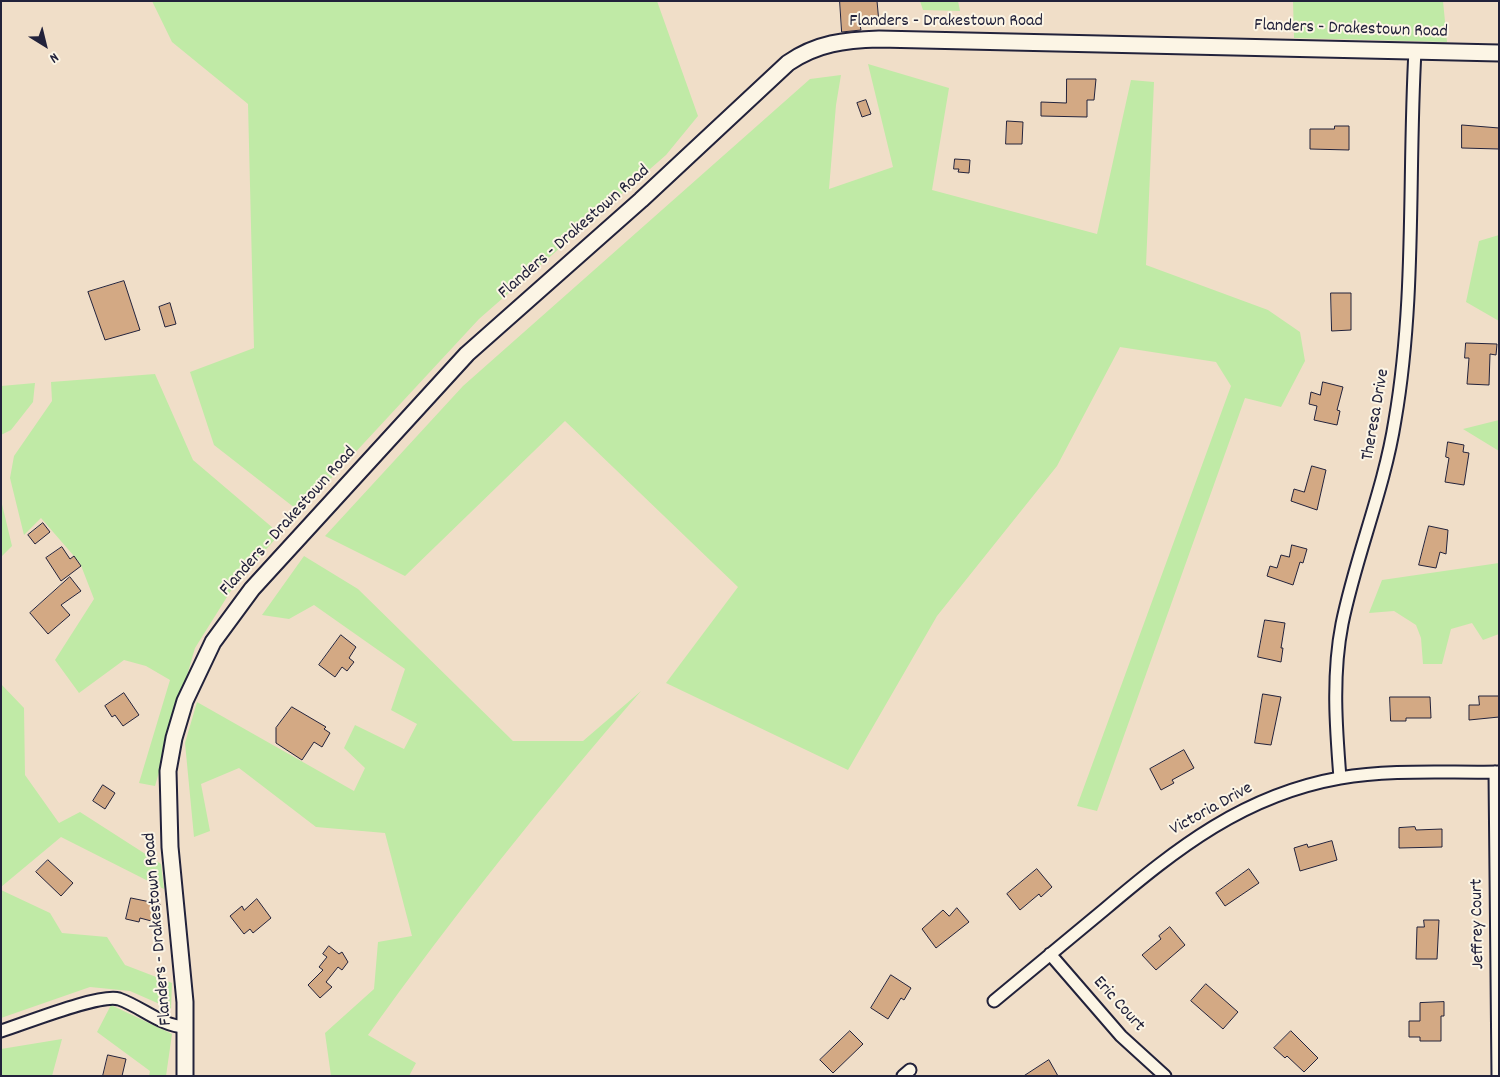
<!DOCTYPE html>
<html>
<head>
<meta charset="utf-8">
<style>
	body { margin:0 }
	#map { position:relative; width:1500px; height:1077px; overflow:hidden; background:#f0dec8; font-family:Dekko,sans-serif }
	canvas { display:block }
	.frame { position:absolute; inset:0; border:2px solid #22223b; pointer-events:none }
	.north { position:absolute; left:20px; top:20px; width:50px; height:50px; -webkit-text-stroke:4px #fcf5e5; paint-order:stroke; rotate:144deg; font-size:14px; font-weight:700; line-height:20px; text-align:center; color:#22223b }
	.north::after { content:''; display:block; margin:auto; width:18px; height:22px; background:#22223b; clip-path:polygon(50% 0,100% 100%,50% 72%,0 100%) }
</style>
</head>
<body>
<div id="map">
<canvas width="1500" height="1077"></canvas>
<div class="frame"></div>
<div class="north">N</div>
</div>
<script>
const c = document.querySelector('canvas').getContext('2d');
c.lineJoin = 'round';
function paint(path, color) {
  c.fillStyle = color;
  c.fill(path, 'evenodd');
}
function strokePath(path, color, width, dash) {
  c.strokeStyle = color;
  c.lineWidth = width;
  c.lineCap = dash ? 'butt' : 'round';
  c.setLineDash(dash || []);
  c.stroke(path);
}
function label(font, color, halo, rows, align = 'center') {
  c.font = font + ' Dekko,sans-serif';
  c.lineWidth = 4;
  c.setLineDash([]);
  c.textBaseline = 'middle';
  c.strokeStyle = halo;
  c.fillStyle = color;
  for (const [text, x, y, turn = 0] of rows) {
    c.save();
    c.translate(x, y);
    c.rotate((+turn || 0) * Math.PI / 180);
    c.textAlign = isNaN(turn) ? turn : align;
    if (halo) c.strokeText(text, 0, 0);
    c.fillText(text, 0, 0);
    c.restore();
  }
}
paint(new Path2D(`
	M 152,1 L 657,1 L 698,116 L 666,155 L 479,319 L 300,512 L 214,445 L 190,372 L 254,348 L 248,104 L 172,42 Z
	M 920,1 L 958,1 L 960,11 L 923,10 Z
	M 1293,1 L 1443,1 L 1447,42 L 1294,38 Z
	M 868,64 L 949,88 L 932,190 L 1097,234 L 1131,80 L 1154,82 L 1146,265 L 1268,310 L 1300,332 L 1305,361 L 1281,407 L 1245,398 L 1097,811 L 1077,806 L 1231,386 L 1216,362 L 1120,347 L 1057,466 L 937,616 L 848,770 L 666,683 L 738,587 L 565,421 L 405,576 L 325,536 L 463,386 L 810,79 L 841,75 L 836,105 L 829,189 L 893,167 Z
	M 1499,235 L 1499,321 L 1466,302 L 1479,241 Z
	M 155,374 L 193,460 L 280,534 L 237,581 L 195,648 L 155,786 L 139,783 L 170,680 L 146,666 L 124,660 L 79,693 L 55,660 L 94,599 L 80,563 L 41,518 L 24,535 L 10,478 L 14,456 L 52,401 L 51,382 Z
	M 35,383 L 33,402 L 11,430 L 1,435 L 1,386 Z
	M 1499,420 L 1499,451 L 1463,429 Z
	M 1,500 L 12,546 L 1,557 Z
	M 304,556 L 358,589 L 513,741 L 583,741 L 641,691 C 545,801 453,916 368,1035 L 416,1063 L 409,1076 L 331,1076 L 325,1033 L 374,989 L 378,942 L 412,936 L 385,833 L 316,827 L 239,768 L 201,784 L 210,831 L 194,837 L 185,743 L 197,702 L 354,791 L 365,768 L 344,748 L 355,725 L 404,749 L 417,724 L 391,710 L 405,669 L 314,605 L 289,619 L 262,615 Z
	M 1499,563 L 1499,634 L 1483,640 L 1472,623 L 1451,629 L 1442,664 L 1423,664 L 1421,638 L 1416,625 L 1394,611 L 1369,613 L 1382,580 Z
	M 1,684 L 24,708 L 25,775 L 59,823 L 80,812 L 161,864 L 164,889 L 61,837 L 1,887 Z
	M 1,890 L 50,913 L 62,933 L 107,937 L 125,965 L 172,983 L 171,1009 L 130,991 L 90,987 L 1,1018 Z
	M 111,1005 L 172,1034 L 166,1076 L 149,1076 L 150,1071 L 97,1032 Z
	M 62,1039 L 52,1076 L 1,1076 L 1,1049 Z`), '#c0eaa6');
const building = new Path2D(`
	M 840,1 L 877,1 L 879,23 L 860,25 L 861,30 L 842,32 Z
	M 1067,79 L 1096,79 L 1094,100 L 1087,100 L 1087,117 L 1041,116 L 1041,102 L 1066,103 Z
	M 866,100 L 871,114 L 862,117 L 857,103 Z
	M 1007,121 L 1023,122 L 1022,144 L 1006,144 Z
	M 1462,125 L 1499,128 L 1499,149 L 1462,148 Z
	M 1335,126 L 1349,126 L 1349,150 L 1310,149 L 1310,129 L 1334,129 Z
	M 955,159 L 970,160 L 969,173 L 958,172 L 959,169 L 954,169 Z
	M 124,281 L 140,330 L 105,340 L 88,292 Z
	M 1331,293 L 1351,293 L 1351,330 L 1332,331 Z
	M 170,303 L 176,324 L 165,327 L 159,307 Z
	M 1466,343 L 1497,344 L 1496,355 L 1490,354 L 1489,385 L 1467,384 L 1469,358 L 1465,358 Z
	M 1323,382 L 1343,387 L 1337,410 L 1340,411 L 1337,425 L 1314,420 L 1317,406 L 1309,404 L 1311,392 L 1320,395 Z
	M 1448,442 L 1464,445 L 1463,452 L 1469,453 L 1464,485 L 1445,482 L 1449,458 L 1446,457 Z
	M 1312,466 L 1326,470 L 1317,510 L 1291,501 L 1294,489 L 1304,492 Z
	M 43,523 L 50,532 L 35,544 L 28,535 Z
	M 1429,526 L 1448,530 L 1446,554 L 1440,552 L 1436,568 L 1419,565 Z
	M 1292,545 L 1307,549 L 1303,563 L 1300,562 L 1293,585 L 1267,576 L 1270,566 L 1277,568 L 1281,555 L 1289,557 Z
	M 62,547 L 70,559 L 74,556 L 81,566 L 61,581 L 46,558 Z
	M 70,577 L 81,591 L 61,605 L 70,615 L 48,634 L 30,613 Z
	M 1265,620 L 1285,623 L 1281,648 L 1283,648 L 1281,662 L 1258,657 Z
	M 341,635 L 356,647 L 349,658 L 354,662 L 347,671 L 342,667 L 335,677 L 319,665 Z
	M 124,693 L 139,715 L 123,726 L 115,715 L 112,717 L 105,706 Z
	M 1263,694 L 1281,697 L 1271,745 L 1255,743 Z
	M 1479,696 L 1499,696 L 1499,717 L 1469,720 L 1469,705 L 1479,705 Z
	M 1390,697 L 1430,697 L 1431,718 L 1406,718 L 1406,721 L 1391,721 Z
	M 292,707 L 326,727 L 324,729 L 330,733 L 322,747 L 314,742 L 302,760 L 276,743 L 276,728 Z
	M 1184,750 L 1194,768 L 1172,780 L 1174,783 L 1161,790 L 1150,769 Z
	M 103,785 L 115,793 L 105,809 L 93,801 Z
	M 1415,827 L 1416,830 L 1442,829 L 1442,847 L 1399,848 L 1399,828 Z
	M 1332,841 L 1337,860 L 1300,871 L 1294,848 L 1307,844 L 1308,847 Z
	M 48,860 L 73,883 L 61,896 L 36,872 Z
	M 1037,869 L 1052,887 L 1041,897 L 1039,894 L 1020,910 L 1007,894 Z
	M 1249,869 L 1259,883 L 1225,906 L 1216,893 Z
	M 131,898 L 160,904 L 155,922 L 140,918 L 139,922 L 126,919 Z
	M 257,899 L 271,918 L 253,933 L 250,929 L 244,934 L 230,916 L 242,906 L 244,910 Z
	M 957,908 L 969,922 L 936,948 L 922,929 L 943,910 L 949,916 Z
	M 1424,920 L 1439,920 L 1437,959 L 1416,959 L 1417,927 L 1424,927 Z
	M 1170,927 L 1185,945 L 1156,970 L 1142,955 L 1161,939 L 1159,936 Z
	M 329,946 L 339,954 L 342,952 L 348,962 L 342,970 L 338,967 L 326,982 L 332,987 L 320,998 L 308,985 L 323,970 L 319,967 L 327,957 L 323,954 Z
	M 891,975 L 911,988 L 904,1000 L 901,998 L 888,1019 L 871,1008 Z
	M 1206,984 L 1238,1012 L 1223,1029 L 1191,1001 Z
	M 1444,1002 L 1444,1016 L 1441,1016 L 1441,1041 L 1420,1041 L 1420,1037 L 1409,1037 L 1409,1021 L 1420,1021 L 1420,1003 Z
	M 850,1031 L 863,1044 L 833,1073 L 820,1060 Z
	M 1291,1031 L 1318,1058 L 1304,1072 L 1287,1056 L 1285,1058 L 1274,1048 Z
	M 108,1055 L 126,1059 L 122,1076 L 103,1076 Z
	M 1049,1060 L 1058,1076 L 1024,1076 Z`);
paint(building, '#d3a984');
strokePath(building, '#22223b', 1);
const minor = new Path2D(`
	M 1495,772 L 1498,1076
	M 1340,778 C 1336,728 1332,675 1342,624 C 1356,555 1384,490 1395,420 C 1416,298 1408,174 1415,51
	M 1050,954 L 1121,1036 L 1165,1076
	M 994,1001 C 1031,970 1068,940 1105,909 C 1177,848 1244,795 1340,778 C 1392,769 1446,773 1499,772
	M 1,1031 C 24,1024 100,993 119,999 C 142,1007 161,1026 185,1027
	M 903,1076 L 910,1070`);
const tertiary = new Path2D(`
	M 185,1076 L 185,1002 L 170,847 L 168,771 L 174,738 L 185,701 L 213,642 L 252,589 L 467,354 L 641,200 L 788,63 C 817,43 845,40 879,39 L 1499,53`);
strokePath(minor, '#22223b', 15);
strokePath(tertiary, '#22223b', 19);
strokePath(minor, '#fcf5e5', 11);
strokePath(tertiary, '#fcf5e5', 15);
label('18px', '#22223b', '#fcf5e5', [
	["Flanders - Drakestown Road",946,23],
	["Flanders - Drakestown Road",1351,30,2],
	["Flanders - Drakestown Road",575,233,-41],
	["Theresa Drive",1377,415,-80],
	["Flanders - Drakestown Road",289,522,-48],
	["Victoria Drive",1212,810,-29],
	["Jeffrey Court",1479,924,-91],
	["Flanders - Drakestown Road",159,929,-95],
	["Eric Court",1118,1005,48]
]);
</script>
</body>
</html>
